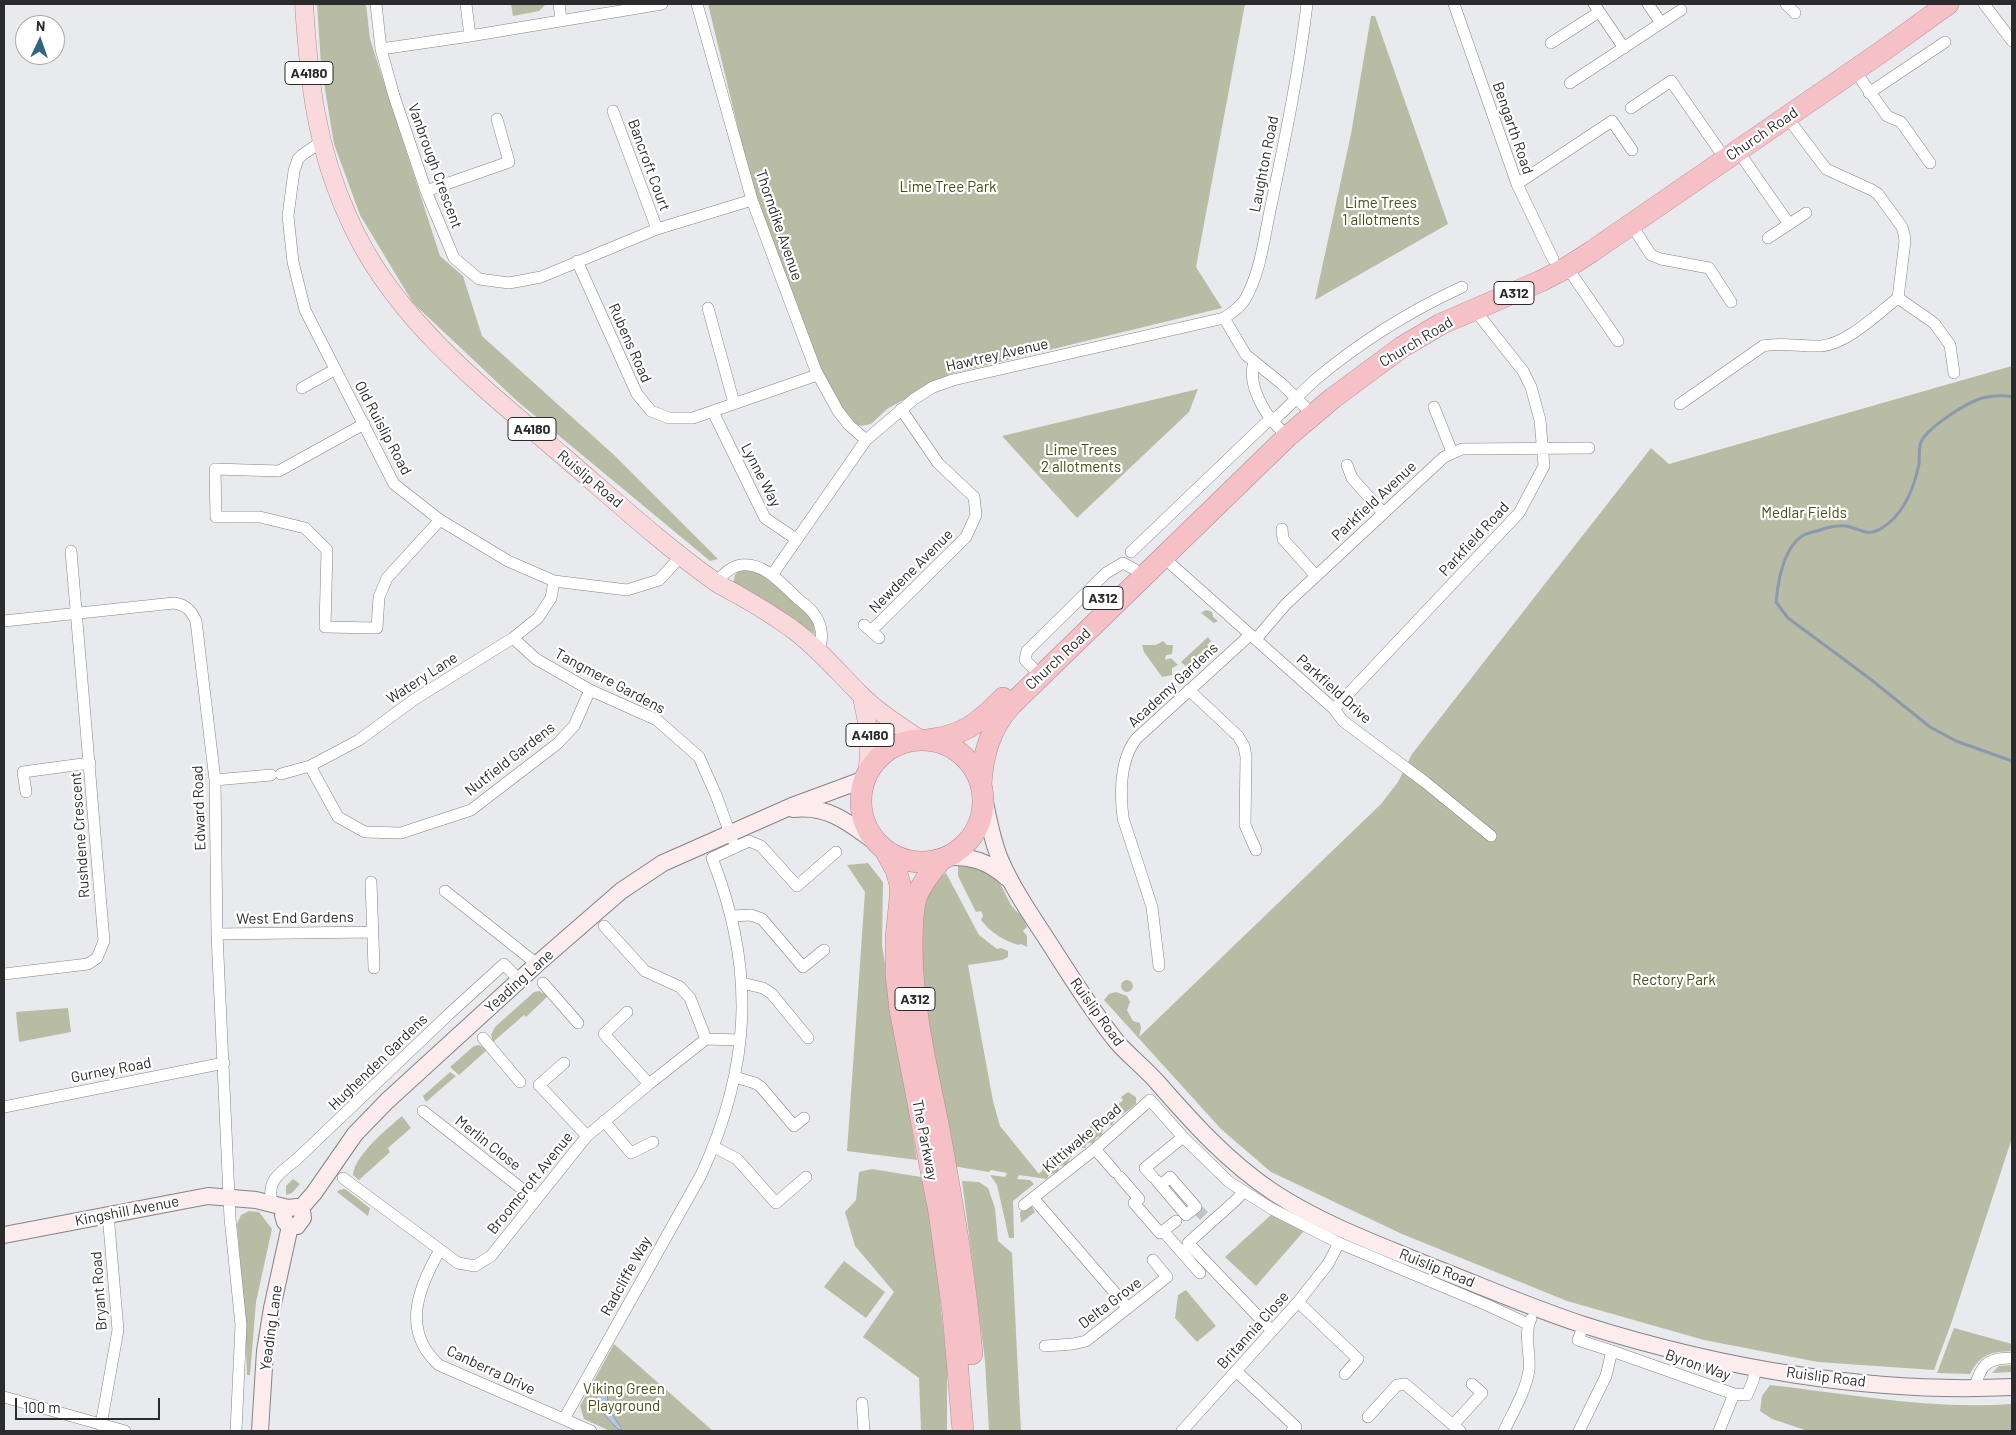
<!DOCTYPE html>
<html>
<head>
<meta charset="utf-8">
<style>
	body { margin:0 }
	#map { position:relative; width:2016px; height:1435px; overflow:hidden; background:#e9eaee; font-family:Barlow,sans-serif }
	canvas { display:block }
	.frame { position:absolute; inset:0; border:5px solid #2b2b2d; pointer-events:none }
	.north { position:absolute; left:15px; top:15px; width:50px; height:50px; box-sizing:border-box; background:#fff; border:1px solid #aaaaab; border-radius:50%; rotate:3deg; font-size:14px; font-weight:700; line-height:20px; text-align:center; color:#2b2b2d }
	.north::after { content:''; display:block; margin:auto; width:18px; height:22px; background:#2f6681; clip-path:polygon(50% 0,100% 100%,50% 72%,0 100%) }
	.scale { position:absolute; left:15px; top:1398px; width:145px; height:22px; box-sizing:border-box; border:2px solid #2b2b2d; border-top:0; padding-left:6px; font-size:15px; line-height:18px; white-space:nowrap; color:#2b2b2d; -webkit-text-stroke:4px #fff; paint-order:stroke }
</style>
</head>
<body>
<div id="map">
<canvas width="2016" height="1435"></canvas>
<div class="frame"></div>
<div class="north">N</div>
<div class="scale">100 m</div>
</div>
<script>
const c = document.querySelector('canvas').getContext('2d');
c.lineJoin = 'round';
function paint(path, color) {
  c.fillStyle = color;
  c.fill(path, 'evenodd');
}
function strokePath(path, color, width, dash) {
  c.strokeStyle = color;
  c.lineWidth = width;
  c.lineCap = dash ? 'butt' : 'round';
  c.setLineDash(dash || []);
  c.stroke(path);
}
function label(font, color, halo, rows, align = 'center') {
  c.font = font + ' Barlow,sans-serif';
  c.lineWidth = 4.5;
  c.setLineDash([]);
  c.textBaseline = 'middle';
  c.strokeStyle = halo;
  c.fillStyle = color;
  for (const [text, x, y, turn = 0] of rows) {
    c.save();
    c.translate(x, y);
    c.rotate((+turn || 0) * Math.PI / 180);
    c.textAlign = isNaN(turn) ? turn : align;
    if (halo) c.strokeText(text, 0, 0);
    c.fillText(text, 0, 0);
    c.restore();
  }
}
paint(new Path2D(`
	M 317,4 L 366,4 L 370,39 L 440,256 L 463,276 L 482,336 L 614,455 L 718,559 L 710,561 L 517,401 L 413,303 L 360,215 L 334,144 L 321,65 Z
	M 511,4 L 546,4 L 539,11 L 513,16 Z
	M 708,4 L 1245,4 L 1196,267 L 1222,308 L 950,374 L 887,409 L 871,424 L 861,426 L 851,422 L 822,373 L 752,186 Z
	M 1371,16 L 1375,16 L 1448,224 L 1315,300 L 1351,134 Z
	M 2012,366 L 2012,1138 L 1952,1321 L 1934,1370 L 1818,1362 L 1704,1340 L 1567,1301 L 1402,1234 L 1271,1172 L 1221,1129 L 1104,1000 L 1109,994 L 1116,992 L 1127,996 L 1130,1002 L 1127,1010 L 1133,1021 L 1140,1023 L 1141,1028 L 1139,1037 L 1381,804 L 1398,782 L 1412,754 L 1651,448 L 1669,464 Z
	M 1198,389 L 1189,412 L 1077,518 L 1002,436 Z
	M 739,571 L 750,571 L 763,575 L 813,617 L 815,634 L 733,583 L 735,575 Z
	M 1206,610 L 1212,612 L 1213,617 L 1218,621 L 1214,623 L 1201,613 Z
	M 1208,637 L 1211,641 L 1207,645 L 1212,651 L 1191,671 L 1181,662 Z
	M 1163,641 L 1167,645 L 1173,645 L 1172,654 L 1166,655 L 1165,660 L 1171,658 L 1178,665 L 1172,668 L 1172,675 L 1162,677 L 1144,652 L 1142,645 L 1156,645 Z
	M 868,863 L 883,882 L 882,945 L 917,1160 L 847,1151 L 865,892 L 847,865 Z
	M 958,866 C 973,866 990,870 1000,884 C 1004,890 1007,898 1011,905 C 1018,914 1022,914 1027,927 L 1023,931 L 1027,936 L 1027,947 L 1021,944 L 1018,945 C 1003,940 991,933 981,920 L 983,916 L 981,911 L 976,912 L 958,876 Z
	M 946,873 L 979,935 L 997,949 L 1001,948 L 1008,951 L 1008,957 L 1002,960 L 968,965 L 993,1101 L 1000,1126 L 1039,1174 C 1044,1169 1047,1160 1056,1160 L 1058,1155 L 1062,1154 L 1063,1152 L 1074,1144 L 1075,1140 L 1080,1138 L 1083,1132 L 1087,1130 L 1095,1122 L 1099,1121 L 1100,1116 L 1107,1115 L 1123,1100 L 1121,1097 L 1128,1092 L 1136,1097 L 1136,1104 L 1122,1115 L 1118,1114 L 1112,1125 L 1104,1126 L 1101,1136 L 1097,1137 L 1093,1143 L 1087,1143 L 1085,1148 L 1076,1148 C 1074,1155 1069,1158 1067,1165 L 1059,1166 L 1058,1172 L 1049,1175 L 1047,1179 L 1019,1175 L 1017,1179 L 1030,1180 L 1034,1184 L 1013,1201 L 1014,1238 L 1009,1238 L 997,1185 L 990,1175 L 1005,1177 L 1007,1173 L 991,1170 L 989,1172 L 953,1166 L 920,1011 L 917,920 L 928,887 Z
	M1121 986a6 6 0 1 1 12 0a6 6 0 1 1-12 0Z
	M 539,991 L 548,996 L 526,1017 L 524,1015 L 493,1042 L 491,1035 L 495,1027 L 534,992 Z
	M 68,1008 L 71,1032 L 19,1042 L 16,1012 Z
	M 479,1045 L 487,1050 L 459,1075 L 450,1067 L 474,1046 Z
	M 450,1072 L 456,1076 L 426,1102 L 423,1096 Z
	M 402,1116 L 411,1128 L 388,1148 L 390,1152 L 359,1180 L 353,1175 C 354,1156 387,1129 402,1116 Z
	M 872,1169 L 921,1177 L 930,1210 L 947,1363 L 947,1431 L 921,1431 L 919,1378 L 863,1337 L 894,1292 L 855,1246 L 845,1212 L 856,1200 L 859,1172 Z
	M 293,1179 L 300,1184 L 292,1193 L 286,1195 L 286,1186 Z
	M 962,1181 L 979,1182 L 988,1188 L 995,1208 L 998,1241 L 1012,1253 L 1021,1431 L 989,1431 L 985,1361 Z
	M 345,1189 L 370,1208 L 368,1216 L 337,1192 L 339,1190 Z
	M 1032,1207 L 1035,1212 L 1021,1223 L 1020,1212 L 1024,1208 Z
	M 249,1211 L 259,1212 L 272,1229 L 256,1302 L 250,1375 L 247,1375 L 245,1317 L 237,1224 L 241,1215 Z
	M 1273,1213 L 1304,1231 L 1256,1286 L 1225,1257 Z
	M 844,1261 L 885,1292 L 866,1318 L 824,1287 Z
	M 1186,1290 L 1216,1326 L 1197,1342 L 1175,1318 L 1178,1295 Z
	M 1954,1328 L 2012,1344 L 2012,1351 C 1990,1352 1981,1354 1970,1374 L 1937,1373 Z
	M 614,1344 L 713,1431 L 610,1431 L 584,1419 L 580,1406 Z
	M 2012,1365 L 2012,1372 L 1992,1373 L 1999,1366 Z
	M 1770,1385 C 1850,1394 1932,1410 2012,1404 L 2012,1431 L 1808,1431 L 1772,1419 L 1760,1411 L 1762,1396 Z`), '#b9bca4');
const water = new Path2D(`
	M 603,1382 L 607,1386 L 608,1408 L 622,1429 L 619,1430 C 607,1418 586,1399 603,1382 Z`);
paint(water, '#b2c8e6');
strokePath(water, '#8a99ae', 1);
strokePath(new Path2D(`
	M 2012,397 C 2004,395 1991,396 1982,398 C 1966,403 1928,427 1921,442 C 1918,448 1920,457 1919,464 C 1914,488 1903,515 1882,528 C 1866,538 1860,528 1846,526 C 1839,525 1827,527 1820,530 C 1814,532 1807,533 1802,536 C 1783,549 1778,581 1776,602 L 1788,618 L 1869,678 L 1930,727 L 1956,741 L 2012,761`), '#8a99ae', 3);
strokePath(new Path2D(`
	M 1197,1209 L 1204,1216`), '#c3c4c7', 11, [11, 5.5]);
const street = new Path2D(`
	M 376,4 L 381,49
	M 466,4 L 470,36
	M 559,4 L 561,20
	M 662,4 L 470,36 L 381,49 L 394,96 L 426,191 L 454,258 L 479,279 L 509,283 L 541,277 L 657,229 L 752,200
	M 697,4 L 752,200 L 816,371 L 838,411 L 849,425 L 866,440
	M 1454,4 L 1517,184 L 1553,259
	M 1594,4 L 1624,48
	M 1648,4 L 1661,23
	M 1786,4 L 1795,13
	M 1984,4 L 2012,41
	M 1551,43 L 1599,12
	M 1855,71 L 1887,116 L 1901,122 L 1930,163
	M 1570,83 L 1681,10
	M 1869,93 L 1945,42
	M 1631,108 L 1671,81 L 1719,150
	M 613,111 L 657,229
	M 321,142 L 302,155 L 298,159 L 294,171 L 288,216 L 293,262 L 305,310 L 394,484 L 440,520 L 508,561 L 554,581 L 627,590 L 659,580 L 681,556
	M 1738,151 L 1789,224
	M 1517,184 L 1612,121 L 1632,150
	M 426,191 L 509,162 L 497,119
	M 1631,224 L 1651,255 L 1661,259 L 1709,268 L 1731,302
	M 1768,238 L 1806,213
	M 577,261 L 637,394 L 651,411 L 669,418 L 693,418 L 817,375
	M 1571,273 L 1618,341
	M 1898,298 L 1934,323 L 1950,345 L 1954,373
	M 708,308 L 734,403
	M 1224,318 L 1246,355 L 1282,384 L 1305,407
	M 1254,362 C 1247,384 1264,414 1280,429
	M 302,388 L 334,370
	M 1680,404 L 1763,346 C 1782,342 1801,347 1821,346 C 1847,344 1877,314 1898,298 L 1905,241 L 1904,234 L 1902,227 L 1878,194 L 1872,190 L 1826,169 L 1787,117
	M 1434,407 L 1452,452
	M 713,412 L 765,518 L 796,539
	M 364,424 L 279,471 L 215,469 L 216,517 L 260,517 L 305,528 L 327,550 L 325,627 L 377,628 L 379,597 L 387,578 L 440,520
	M 1347,465 L 1352,478 L 1383,513
	M 1282,529 L 1283,539 L 1316,576
	M 1131,552 L 1270,419 L 1277,417 C 1291,405 1301,392 1315,380 C 1360,342 1410,311 1462,287
	M 1163,557 L 1334,709 L 1343,721 L 1425,782 L 1491,836
	M 772,575 L 866,440 L 914,399 L 933,387 L 953,380 L 1224,318 C 1232,313 1239,308 1244,301 C 1261,273 1264,237 1271,206 C 1285,139 1299,72 1307,4
	M 716,582 C 724,574 730,567 741,565 C 764,562 782,584 797,598 C 803,603 810,608 814,614 C 822,624 824,639 818,651
	M 4,621 L 174,603 C 186,605 191,610 196,621 L 215,780 L 217,934 L 230,1218 L 241,1325 L 236,1431
	M 864,625 L 879,638
	M 871,631 L 966,537 L 976,515 L 974,497 L 938,463 L 901,409
	M 513,638 L 536,659 L 590,690 L 657,720 L 699,757 L 716,795 L 732,839
	M 1256,639 L 1286,604 L 1444,457 L 1462,449 L 1589,448
	M 1032,667 L 1025,660 L 1027,651 L 1106,573 L 1123,563 L 1134,569
	M 1189,690 L 1238,736 L 1244,746 L 1246,757 L 1245,825 L 1256,850
	M 1334,709 L 1519,513 L 1544,466 L 1540,420 L 1531,387 L 1523,371 L 1474,309
	M 310,766 L 338,817 L 365,832 L 401,833 L 471,810 L 557,744 L 574,726 L 590,690
	M 281,774 L 310,766 L 359,740 L 415,699 L 513,638 L 538,618 L 551,598 L 554,581
	M 215,780 L 271,775
	M 26,792 L 23,772 L 90,763
	M 371,882 L 374,968
	M 445,891 L 537,964
	M 731,916 L 751,915 L 762,919 L 803,967 L 824,950
	M 604,926 L 645,971 L 680,987 L 690,998 L 706,1039
	M 217,934 L 373,932
	M 1159,966 L 1152,907 L 1123,818 C 1120,793 1120,760 1136,739 L 1250,635
	M 4,974 L 88,964 L 97,958 L 104,941 L 71,551
	M 543,983 L 578,1023
	M 742,983 L 763,988 L 772,994 L 808,1038
	M 627,1012 L 604,1034 L 649,1084
	M 483,1038 L 520,1082
	M 564,1063 L 539,1085 L 587,1136
	M 735,1077 L 755,1083 L 761,1087 L 794,1126 L 804,1118
	M 4,1107 L 224,1063
	M 423,1111 L 536,1200
	M 604,1121 L 631,1153 L 653,1142
	M 714,1147 L 737,1159 L 776,1203 L 806,1177
	M 1095,1149 L 1115,1172
	M 1120,1177 L 1139,1199 L 1134,1203 L 1160,1233 L 1163,1231 L 1200,1273
	M 1153,1177 L 1145,1168 L 1183,1137
	M 343,1178 L 458,1263 L 475,1266 L 491,1256 L 587,1136 L 649,1084 L 706,1039 L 740,1040
	M 1157,1181 L 1186,1215 L 1196,1207 L 1170,1177 L 1161,1185
	M 1243,1192 L 1236,1200 L 1188,1243 L 1272,1331
	M 1034,1199 L 1128,1308
	M 272,1203 C 266,1179 281,1173 297,1159 L 449,1014 L 504,964 L 520,981
	M 1024,1205 L 1095,1149 L 1150,1100 L 1183,1137 L 1229,1182 L 1272,1209 L 1339,1243 L 1487,1305 L 1528,1324
	M 1163,1231 L 1176,1221
	M 440,1250 C 418,1288 401,1331 439,1365 L 591,1431
	M 1298,1302 L 1358,1359 L 1345,1374
	M 1045,1346 L 1073,1344 L 1086,1341 L 1167,1277 L 1153,1260
	M 1612,1351 L 1734,1394 L 1747,1395 L 1753,1381 L 1756,1368
	M 1236,1371 L 1296,1427 L 1292,1431
	M 1974,1389 C 1981,1365 1986,1358 2012,1358
	M 4,1397 L 125,1431
	M 862,1403 L 864,1431
	M 1368,1417 L 1397,1385 L 1405,1384 L 1460,1431
	M 564,1419 L 701,1175 C 751,1067 756,969 712,858 L 749,841 L 761,846 L 797,886 L 836,852
	M 101,1425 L 118,1330 L 108,1214
	M 1453,1425 L 1482,1393 L 1472,1384
	M 1182,1431 L 1298,1302 L 1328,1264 L 1339,1243
	M 1504,1431 C 1513,1412 1526,1391 1529,1370 C 1531,1353 1523,1334 1531,1319
	M 1579,1431 L 1606,1376 L 1612,1351 L 1578,1340 L 1584,1325
	M 1719,1431 L 1734,1394`);
const secondary = new Path2D(`
	M 984,797 C 988,818 992,840 1000,859 C 1014,892 1036,922 1055,952 C 1075,983 1094,1014 1117,1042 C 1129,1056 1145,1068 1158,1083 C 1193,1123 1228,1162 1273,1192 C 1323,1225 1380,1245 1435,1268 C 1484,1287 1534,1309 1584,1325 C 1720,1368 1870,1394 2012,1387
	M 793,809 C 830,805 850,824 878,844
	M 947,857 C 971,856 988,861 1007,878
	M 300,1209 L 314,1193 L 355,1134 L 387,1101 L 537,964 L 621,891 L 663,863 L 792,806 L 865,779
	M 4,1235 L 208,1196 L 256,1200 L 288,1208 L 297,1207 L 302,1211 L 303,1218 L 297,1226 L 290,1226 L 285,1222 L 283,1215 L 288,1208
	M 260,1431 L 265,1351 L 272,1308 L 290,1226`);
const primary = new Path2D(`
	M 304,4 C 309,82 316,147 349,219 C 393,319 482,386 563,456 C 612,498 661,543 714,581 C 722,587 732,591 740,596 C 758,606 775,617 791,628 C 817,647 838,672 860,694 C 878,712 900,726 921,740
	M 862,697 C 868,727 872,742 867,774`);
const highway = new Path2D(`
	M861 801a61 61 0 1 1 122 0a61 61 0 1 1-122 0Z
	M 927,740 C 963,736 979,723 1003,698
	M 981,784 C 983,754 990,729 1010,706 L 1288,436 L 1333,398 L 1402,347 L 1441,324 L 1541,281 L 1566,268 L 1591,252 L 1884,50 L 1948,4
	M 886,852 L 896,870 L 900,884 L 900,898 L 896,938 L 896,974 L 900,1010 L 939,1212 L 953,1313 L 963,1431
	M 941,860 C 932,871 921,884 916,898 C 912,913 912,931 912,947 C 912,1010 928,1072 940,1134 C 953,1207 966,1280 972,1354`);
strokePath(street, '#838487', 12);
strokePath(secondary, '#838487', 18);
strokePath(primary, '#af8c91', 19);
strokePath(highway, '#af8c91', 22);
strokePath(street, '#fff', 11);
strokePath(secondary, '#fcecee', 16);
strokePath(primary, '#fad9dd', 18);
strokePath(highway, '#f6c0c7', 21);
for (const [x, y, w] of [
	[309,73,48],
	[1514,293,40],
	[532,429,48],
	[1103,598,40],
	[870,735,48],
	[915,999,40]
]) {
  const box = new Path2D();
  box.roundRect(x - w / 2, y - 11.5, w, 23, 4);
  c.fillStyle = '#fff';
  c.fill(box);
  strokePath(box, '#2b2b2d', 1);
}
label('bold 14px', '#2b2b2d', null, [
	["A4180",309,73],
	["A312",1514,293],
	["A4180",532,429],
	["A312",1103,598],
	["A4180",870,735],
	["A312",915,999]
]);
label('15px', '#2b2b2d', '#fff', [
	["Bengarth Road",1513,128,71],
	["Church Road",1762,134,-34],
	["Laughton Road",1264,164,-79],
	["Bancroft Court",649,165,70],
	["Vanbrough Crescent",435,166,70],
	["Thorndike Avenue",779,225,71],
	["Church Road",1416,342,-31],
	["Rubens Road",630,343,66],
	["Hawtrey Avenue",997,355,-13],
	["Old Ruislip Road",383,428,62],
	["Lynne Way",761,475,63],
	["Ruislip Road",590,479,40],
	["Parkfield Avenue",1374,501,-43],
	["Parkfield Road",1474,539,-47],
	["Newdene Avenue",911,571,-45],
	["Church Road",1058,659,-43],
	["Watery Lane",422,678,-33],
	["Tangmere Gardens",610,681,28],
	["Academy Gardens",1173,685,-43],
	["Parkfield Drive",1334,689,42],
	["Nutfield Gardens",510,759,-38],
	["Edward Road",199,808,-92],
	["Rushdene Crescent",80,835,-94],
	["West End Gardens",295,918,-1],
	["Yeading Lane",519,981,-42],
	["Ruislip Road",1097,1012,54],
	["Hughenden Gardens",378,1062,-44],
	["Gurney Road",111,1070,-11],
	["Kittiwake Road",1082,1138,-40],
	["The Parkway",925,1140,79],
	["Merlin Close",488,1143,38],
	["Broomcroft Avenue",530,1183,-51],
	["Kingshill Avenue",127,1211,-11],
	["Ruislip Road",1437,1268,22],
	["Radcliffe Way",626,1276,-61],
	["Bryant Road",99,1291,-94],
	["Delta Grove",1110,1303,-37],
	["Yeading Lane",271,1328,-82],
	["Britannia Close",1253,1330,-48],
	["Byron Way",1698,1365,19],
	["Canberra Drive",491,1370,25],
	["Ruislip Road",1826,1377,7]
]);
label('15px', '#494d12', '#fff', [
	["Lime Tree Park",948,187],
	["Lime Trees",1381,203],
	["1 allotments",1381,220],
	["Lime Trees",1081,450],
	["2 allotments",1081,467],
	["Medlar Fields",1804,513],
	["Rectory Park",1674,980],
	["Viking Green",624,1389],
	["Playground",624,1406]
]);
</script>
</body>
</html>
